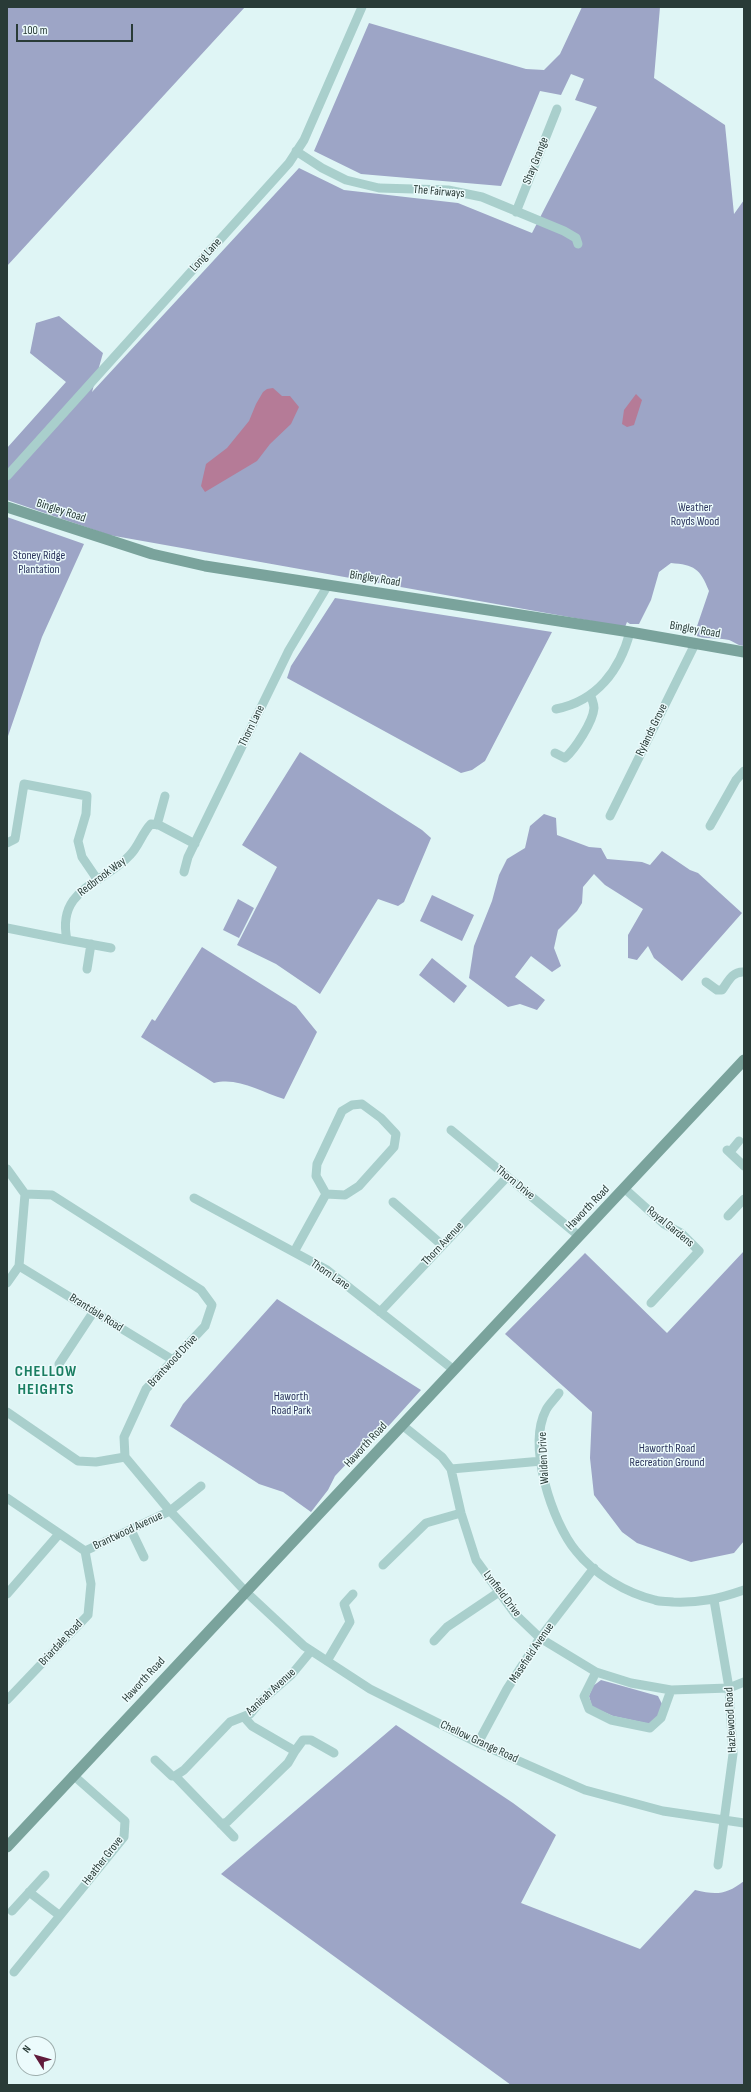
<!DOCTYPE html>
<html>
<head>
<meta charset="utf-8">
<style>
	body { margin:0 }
	#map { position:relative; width:751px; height:2092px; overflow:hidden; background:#dff5f5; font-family:"Sofia Sans Condensed",sans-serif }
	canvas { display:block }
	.frame { position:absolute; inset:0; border:8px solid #293b37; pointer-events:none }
	.north { position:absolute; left:16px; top:2036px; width:40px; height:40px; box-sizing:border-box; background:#ecfbfc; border:1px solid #9eaead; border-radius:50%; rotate:307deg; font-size:11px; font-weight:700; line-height:16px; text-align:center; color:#293b37 }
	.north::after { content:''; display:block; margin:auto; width:14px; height:18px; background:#611b3b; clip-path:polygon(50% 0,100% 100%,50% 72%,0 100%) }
	.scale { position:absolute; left:16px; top:24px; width:117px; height:18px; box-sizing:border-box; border:2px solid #293b37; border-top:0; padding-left:5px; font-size:12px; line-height:14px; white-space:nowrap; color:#293b37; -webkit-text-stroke:3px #ecfbfc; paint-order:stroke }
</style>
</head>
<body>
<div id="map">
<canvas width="751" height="2092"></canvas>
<div class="frame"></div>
<div class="north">N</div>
<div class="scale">100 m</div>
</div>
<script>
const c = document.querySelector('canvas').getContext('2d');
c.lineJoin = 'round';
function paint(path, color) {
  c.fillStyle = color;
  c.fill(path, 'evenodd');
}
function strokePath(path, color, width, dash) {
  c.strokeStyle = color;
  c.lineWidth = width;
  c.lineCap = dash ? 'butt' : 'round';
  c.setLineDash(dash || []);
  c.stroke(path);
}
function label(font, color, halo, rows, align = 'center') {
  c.font = font + ' "Sofia Sans Condensed",sans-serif';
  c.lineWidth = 3;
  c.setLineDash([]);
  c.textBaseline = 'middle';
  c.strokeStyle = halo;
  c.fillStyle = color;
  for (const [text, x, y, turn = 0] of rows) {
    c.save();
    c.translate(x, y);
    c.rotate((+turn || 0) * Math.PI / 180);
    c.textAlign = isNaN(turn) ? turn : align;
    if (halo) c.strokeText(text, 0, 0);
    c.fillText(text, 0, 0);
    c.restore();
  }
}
paint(new Path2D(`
	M 7,7 L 245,7 L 7,266 Z
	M 582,7 L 660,7 L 654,78 L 725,125 L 734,214 L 744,200 L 744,646 C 739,646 734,642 729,640 C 717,637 705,640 694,635 L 709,591 C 700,568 694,565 671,563 L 659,572 L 651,600 L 639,624 L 630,624 L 627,622 L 625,627 L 109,535 L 7,500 L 7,448 L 66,382 L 30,353 L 36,323 L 59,316 L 103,353 L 92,392 L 299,168 L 344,190 L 458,203 L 532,233 L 597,107 L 575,100 L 584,79 L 571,74 L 561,95 L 540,91 L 501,186 L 361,174 L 314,151 L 369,23 L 526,69 L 544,70 L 560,54 Z
	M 7,517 L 84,544 L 42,637 L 7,739 Z
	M 335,598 L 552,632 L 485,761 L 472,770 L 461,773 L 287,678 L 291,666 Z
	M 300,752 L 422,830 L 431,838 L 404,902 L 398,906 L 378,899 L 320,994 L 276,964 L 237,945 L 277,867 L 242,845 Z
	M 544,814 L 556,818 L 557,835 L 589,847 L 601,848 L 607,859 L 642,862 L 650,865 L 662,851 L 690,870 L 698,873 L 742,913 L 682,981 L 654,958 L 648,946 L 637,960 L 628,958 L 628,935 L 643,909 L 605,885 L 594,874 L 583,887 L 582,903 L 577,911 L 558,930 L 554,948 L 561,966 L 552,972 L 531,956 L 515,977 L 545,1000 L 537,1010 L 520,1004 L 508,1007 L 469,978 L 474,946 L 492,901 L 499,875 L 507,859 L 525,848 L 530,826 Z
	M 432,895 L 474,915 L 462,941 L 420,921 Z
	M 238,899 L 254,908 L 239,938 L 223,930 Z
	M 202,947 L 296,1006 L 317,1032 L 284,1099 C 260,1092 239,1077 214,1083 L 141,1037 L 152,1019 L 155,1021 Z
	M 432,958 L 467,986 L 454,1003 L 419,975 Z
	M 744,1251 L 744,1541 L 734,1553 L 691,1562 L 637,1543 L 622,1532 L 594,1495 L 590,1458 L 592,1412 L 505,1334 L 585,1253 L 667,1333 Z
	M 277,1299 L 421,1390 L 384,1431 L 367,1442 L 335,1476 L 328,1490 L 311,1512 L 283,1492 L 259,1484 L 170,1426 L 183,1404 Z
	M 601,1680 L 658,1696 L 662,1704 L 658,1717 L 650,1724 L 613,1716 L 592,1707 L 589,1696 L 593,1686 Z
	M 396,1725 L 513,1803 L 556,1835 L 521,1903 L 640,1949 L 695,1890 C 716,1895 726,1895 744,1881 L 744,2085 L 511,2085 L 221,1874 Z`), '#9da5c6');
paint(new Path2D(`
	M 273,388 L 282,396 L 290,396 L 299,407 L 291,424 L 270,444 L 257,461 L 205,492 L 201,486 L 206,464 L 227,448 L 249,421 L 256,404 L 263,392 L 267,389 Z
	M 636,394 L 642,400 L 634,425 L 627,427 L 622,424 L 624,410 Z`), '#b57b97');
strokePath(new Path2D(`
	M 296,151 L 322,168 L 346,180 L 379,188 L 448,190 L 482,197 L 564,231 L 576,238 L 578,244
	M 516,212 L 557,109
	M 7,476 L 289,163 L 304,140 L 362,7
	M 556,709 C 597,701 620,670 630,632
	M 555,753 L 565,758 C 575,749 593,722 594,708 C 594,704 592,700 591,696
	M 610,816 L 695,644
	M 157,825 L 165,796
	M 710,826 L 736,780 L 744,771
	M 7,843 L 15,839 L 24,784 L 87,796 L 86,814 L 78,841 L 82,857 L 97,879
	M 184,872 L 188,857 L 289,650 L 328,585
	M 7,928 L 67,940
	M 111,948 L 67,940 C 56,888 104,884 130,855 C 139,846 142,833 151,824 L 159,825 L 195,844
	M 87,969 L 91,944
	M 706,982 L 717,990 L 722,990 C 728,982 732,971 744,972
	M 451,1130 L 579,1236
	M 727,1150 L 744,1166
	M 730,1152 L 739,1141
	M 7,1169 L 25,1194 L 19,1266 L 7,1283
	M 625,1189 L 664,1224 L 681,1233 L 699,1251 L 651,1303
	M 25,1194 L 52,1195 L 201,1290 L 212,1305 L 205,1326 L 146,1389 L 124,1437 L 125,1457 L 170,1511 L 246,1592 L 304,1646 L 370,1689 L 478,1743 L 585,1790 L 663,1811 L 744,1823
	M 194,1198 L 327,1270 L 454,1370
	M 393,1202 L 442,1245
	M 728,1216 L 744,1199
	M 294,1252 L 326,1194 L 316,1176 L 317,1164 L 342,1111 L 352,1105 L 362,1104 L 381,1118 L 396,1134 L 394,1147 L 359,1186 L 345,1195 L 326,1194
	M 19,1266 L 173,1360
	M 380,1312 L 507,1177
	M 59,1364 L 94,1311
	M 559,1393 C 555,1399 549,1404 546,1410 C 527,1446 552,1522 576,1551 C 594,1574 626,1593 655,1600 C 660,1602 667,1601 673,1602 C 700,1603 718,1599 744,1590
	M 7,1412 L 78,1461 L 96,1462 L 125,1457
	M 402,1425 L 442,1457 L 451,1469 L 461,1513 L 476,1560 L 516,1615 L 540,1638 L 596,1672 L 631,1683 L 671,1690 L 729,1688 L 744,1682
	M 451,1469 L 542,1461
	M 7,1498 L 85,1551 L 170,1511 L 201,1486
	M 131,1530 L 144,1557
	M 383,1565 L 426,1523 L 461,1513
	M 7,1594 L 59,1534
	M 714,1600 L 729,1688 L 733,1754 L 718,1865
	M 434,1641 L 447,1627 L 499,1592
	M 327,1661 L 350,1622 L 344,1604 L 353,1594
	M 596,1672 L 584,1696 L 589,1709 L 611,1720 L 650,1728 L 661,1718 L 671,1690
	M 7,1700 L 88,1615 L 91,1584 L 85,1551
	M 478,1743 L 507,1689 L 540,1638 L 594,1568
	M 295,1751 L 303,1740 L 311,1740 L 334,1753
	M 155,1760 L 172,1776 L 175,1776
	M 221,1824 L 227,1822 L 288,1763 L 295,1751 L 252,1726 L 244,1717
	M 234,1837 L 175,1776 L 184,1770 L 230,1722 L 250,1714 L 260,1702 L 292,1674 L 311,1651
	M 29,1892 L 59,1915
	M 12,1911 L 45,1875
	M 14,1972 L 124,1837 L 125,1821 L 73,1775`), '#a9cfcc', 9);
strokePath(new Path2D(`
	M 7,507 L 152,554 L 205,566 L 630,632 L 744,652
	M 7,1847 L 744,1060`), '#7aa39c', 11);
label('12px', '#293b37', '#ecfbfc', [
	["Shay Grange",536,161,-68],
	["The Fairways",439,192,5],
	["Long Lane",206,255,-48],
	["Bingley Road",61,511,18],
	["Bingley Road",375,579,9],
	["Bingley Road",695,630,10],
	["Thorn Lane",252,726,-64],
	["Rylands Grove",652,730,-64],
	["Redbrook Way",102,877,-37],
	["Thorn Drive",515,1183,39],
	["Haworth Road",588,1208,-46],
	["Royal Gardens",670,1227,39],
	["Thorn Avenue",443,1244,-47],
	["Thorn Lane",330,1275,34],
	["Brantdale Road",96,1313,32],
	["Brantwood Drive",173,1361,-47],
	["Haworth Road",366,1445,-47],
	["Walden Drive",544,1458,-93],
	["Brantwood Avenue",128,1531,-25],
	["Lynfield Drive",502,1594,53],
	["Briardale Road",61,1643,-47],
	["Masefield Avenue",532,1653,-56],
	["Haworth Road",144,1680,-47],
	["Aanisah Avenue",271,1692,-43],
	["Hazlewood Road",731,1720,-93],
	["Chellow Grange Road",479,1742,25],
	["Heather Grove",103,1861,-52]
]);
label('12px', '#2b335c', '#ecfbfc', [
	["Weather",695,508],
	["Royds Wood",695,522],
	["Stoney Ridge",39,556],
	["Plantation",39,570],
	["Haworth",291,1397],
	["Road Park",291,1411],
	["Haworth Road",667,1449],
	["Recreation Ground",667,1463]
]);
c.letterSpacing = '1px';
label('bold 16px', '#1a7e62', '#ecfbfc', [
	["CHELLOW",46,1372],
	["HEIGHTS",46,1390]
]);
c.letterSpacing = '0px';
</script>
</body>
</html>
